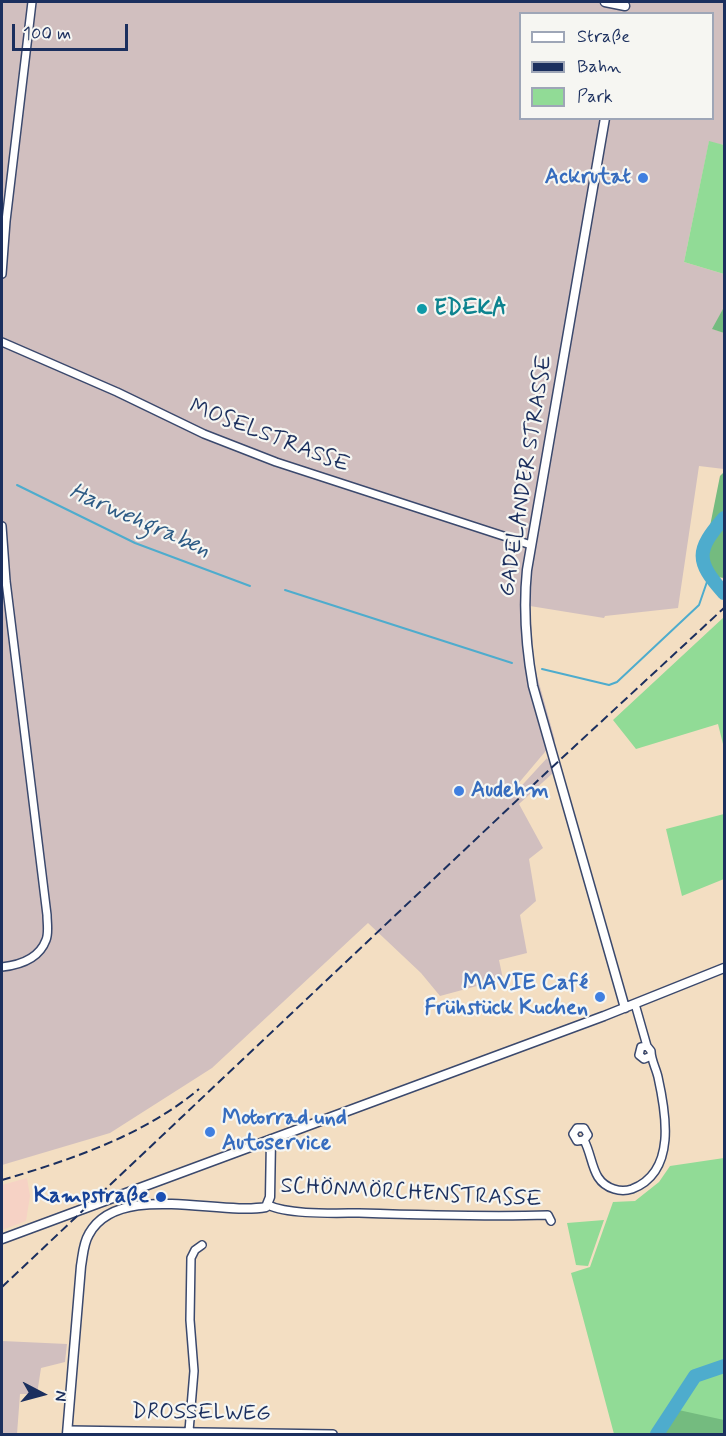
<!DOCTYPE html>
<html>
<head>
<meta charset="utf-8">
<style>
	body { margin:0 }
	#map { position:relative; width:726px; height:1436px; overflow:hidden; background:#f3dec2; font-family:Mynerve,sans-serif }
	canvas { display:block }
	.frame { position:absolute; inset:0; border:3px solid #1b2f5e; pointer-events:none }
	.legend { position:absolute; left:519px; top:12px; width:195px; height:108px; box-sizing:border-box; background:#f6f6f2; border:2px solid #9ea6b7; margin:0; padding:8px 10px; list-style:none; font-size:18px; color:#1b2f5e }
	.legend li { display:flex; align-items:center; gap:12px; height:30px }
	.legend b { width:30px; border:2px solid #9ea6b7 }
	.north { position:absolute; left:12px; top:1364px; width:60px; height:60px; -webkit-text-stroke:4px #f6f6f2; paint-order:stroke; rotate:96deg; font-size:16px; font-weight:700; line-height:24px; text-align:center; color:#1b2f5e }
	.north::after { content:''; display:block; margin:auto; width:21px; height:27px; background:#1b2f5e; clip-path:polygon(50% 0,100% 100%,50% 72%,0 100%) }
	.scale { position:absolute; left:12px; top:24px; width:116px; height:27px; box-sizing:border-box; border:3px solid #1b2f5e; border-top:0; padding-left:8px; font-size:18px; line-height:21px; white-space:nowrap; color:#1b2f5e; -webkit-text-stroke:4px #f6f6f2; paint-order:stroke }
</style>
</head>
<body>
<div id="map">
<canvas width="726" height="1436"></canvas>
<div class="frame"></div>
<ul class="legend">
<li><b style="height:8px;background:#fff"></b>Straße</li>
<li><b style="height:8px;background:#1b2f5e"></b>Bahn</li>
<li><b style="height:16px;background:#91db96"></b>Park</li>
</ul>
<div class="north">N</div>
<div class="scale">100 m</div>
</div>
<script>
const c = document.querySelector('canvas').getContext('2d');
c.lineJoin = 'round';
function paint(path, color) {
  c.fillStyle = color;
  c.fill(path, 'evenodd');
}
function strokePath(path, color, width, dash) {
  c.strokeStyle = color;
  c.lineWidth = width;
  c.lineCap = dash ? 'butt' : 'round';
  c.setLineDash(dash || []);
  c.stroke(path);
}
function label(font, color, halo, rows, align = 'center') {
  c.font = font + ' Mynerve,sans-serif';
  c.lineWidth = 4.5;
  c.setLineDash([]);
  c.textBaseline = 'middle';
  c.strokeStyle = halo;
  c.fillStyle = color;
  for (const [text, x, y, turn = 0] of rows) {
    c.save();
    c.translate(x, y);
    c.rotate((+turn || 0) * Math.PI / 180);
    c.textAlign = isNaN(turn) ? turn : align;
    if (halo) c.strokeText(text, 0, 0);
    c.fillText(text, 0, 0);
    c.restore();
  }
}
paint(new Path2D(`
	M 27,1178 L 30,1196 L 26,1221 L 2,1230 L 2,1185 Z`), '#f6d2c5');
paint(new Path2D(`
	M 2,2 L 724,2 L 724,145 L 709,142 L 684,262 L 724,274 L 724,307 L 713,329 L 724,333 L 724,469 L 699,466 L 678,608 L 605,616 L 604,618 L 530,606 L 534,665 L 555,740 L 512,791 L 514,794 L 547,758 L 554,772 L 519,804 L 543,848 L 529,859 L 536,901 L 520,915 L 527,953 L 499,960 L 503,979 L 440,996 L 421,973 L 368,923 L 212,1068 L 110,1133 L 2,1165 ZM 520,14 L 712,14 L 712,118 L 520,118 Z
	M 2,1341 L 67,1344 L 65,1362 L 41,1368 L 37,1394 L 20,1394 L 17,1434 L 2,1434 Z`), '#d1bfbf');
paint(new Path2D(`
	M 709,141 L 724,145 L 724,274 L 684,262 Z
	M 724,617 L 724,748 L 718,724 L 636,749 L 613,720 Z
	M 724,814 L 724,879 L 682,896 L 666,829 Z
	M 724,1158 L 724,1421 L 660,1431 L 657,1434 L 614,1434 L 571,1273 L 590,1267 L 613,1202 L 635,1201 L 659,1182 L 670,1166 Z
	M 604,1220 L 588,1266 L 576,1265 L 567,1223 Z`), '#91db96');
paint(new Path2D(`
	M 724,307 L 724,333 L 712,329 Z
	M 724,472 L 724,578 L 709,576 L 704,564 L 703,551 L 708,536 L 720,476 Z
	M 674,1409 L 724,1420 L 724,1434 L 657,1434 Z`), '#74bb7f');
strokePath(new Path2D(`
	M 17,485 L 135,543 L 250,586
	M 285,590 L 512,663
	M 542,669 L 609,685 L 617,682 L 699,605 L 709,576`), '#4eaccd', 2);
strokePath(new Path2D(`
	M 724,518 C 696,550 695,561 724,593
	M 657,1434 L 695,1376 L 724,1366`), '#4eaccd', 14);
const minor = new Path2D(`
	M 2,274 L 6,221 L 32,2
	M 2,342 L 117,392 L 204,434 L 276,462 L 531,545
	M 2,526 L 6,581 L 47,915 C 47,923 49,933 46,940 C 39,959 20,965 2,967
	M 647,1046 L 641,1047 L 639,1055 L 644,1059 L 651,1056
	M 584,1140 L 577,1141 L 573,1134 L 577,1128 L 584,1128 L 588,1135 L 584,1140 C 594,1159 591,1182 614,1189 C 620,1191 626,1191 632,1189 C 677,1172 666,1113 658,1077 C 656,1068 651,1060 651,1051 L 647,1046 L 635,1004
	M 268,1205 C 289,1215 335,1213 359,1213 C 422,1215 485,1217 548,1215 L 551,1221
	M 68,1430 L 333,1434
	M 189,1431 L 194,1371 L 190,1320 L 191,1258 L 195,1250 L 202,1245`);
const tertiary = new Path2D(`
	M 605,2 L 625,6
	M 605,118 L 527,570 C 523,609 526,647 533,686 L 625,1008
	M 2,1239 L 604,1016 L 724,968
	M 67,1434 L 81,1266 C 83,1255 83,1244 89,1234 C 118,1181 218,1216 266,1207 L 270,1197 L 271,1139`);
strokePath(minor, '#3b496d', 10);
strokePath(tertiary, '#3b496d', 11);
strokePath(minor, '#fff', 7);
strokePath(tertiary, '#fff', 8);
strokePath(new Path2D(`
	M 2,1180 C 70,1160 143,1136 199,1089
	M 2,1287 L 548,771 L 724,608`), '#1b2f5e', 2, [9, 4.5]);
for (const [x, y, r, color] of [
	[643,178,6,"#3f7fe0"],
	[422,309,6,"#0f9aa8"],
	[459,791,6,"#3f7fe0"],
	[600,997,6,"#3f7fe0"],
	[210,1132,6,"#3f7fe0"],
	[161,1197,6,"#1a4fb4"]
]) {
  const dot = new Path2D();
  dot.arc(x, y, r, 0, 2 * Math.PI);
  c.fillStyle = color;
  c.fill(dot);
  strokePath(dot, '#f6f6f2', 2);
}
label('bold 22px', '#366cbe', '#f6f6f2', [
	["Ackrutat",631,178],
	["Audehm",471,791,"left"],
	["MAVIE Café",588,984],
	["Frühstück Kuchen",588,1009],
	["Motorrad und",222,1119,"left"],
	["Autoservice",222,1144,"left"]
], 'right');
label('bold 22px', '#0d838f', '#f6f6f2', [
	["EDEKA",434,309]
], 'left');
label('22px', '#1b2f5e', '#f6f6f2', [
	["MOSELSTRASSE",269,437,21],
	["GADELANDER STRASSE",527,476,-81],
	["SCHÖNMÖRCHENSTRASSE",411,1194,3],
	["DROSSELWEG",201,1414,1]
]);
label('bold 22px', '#164399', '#f6f6f2', [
	["Kampstraße",149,1197]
], 'right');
label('italic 24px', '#2d5b85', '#f6f6f2', [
	["Harwehgraben",139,522,24]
]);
</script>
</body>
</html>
